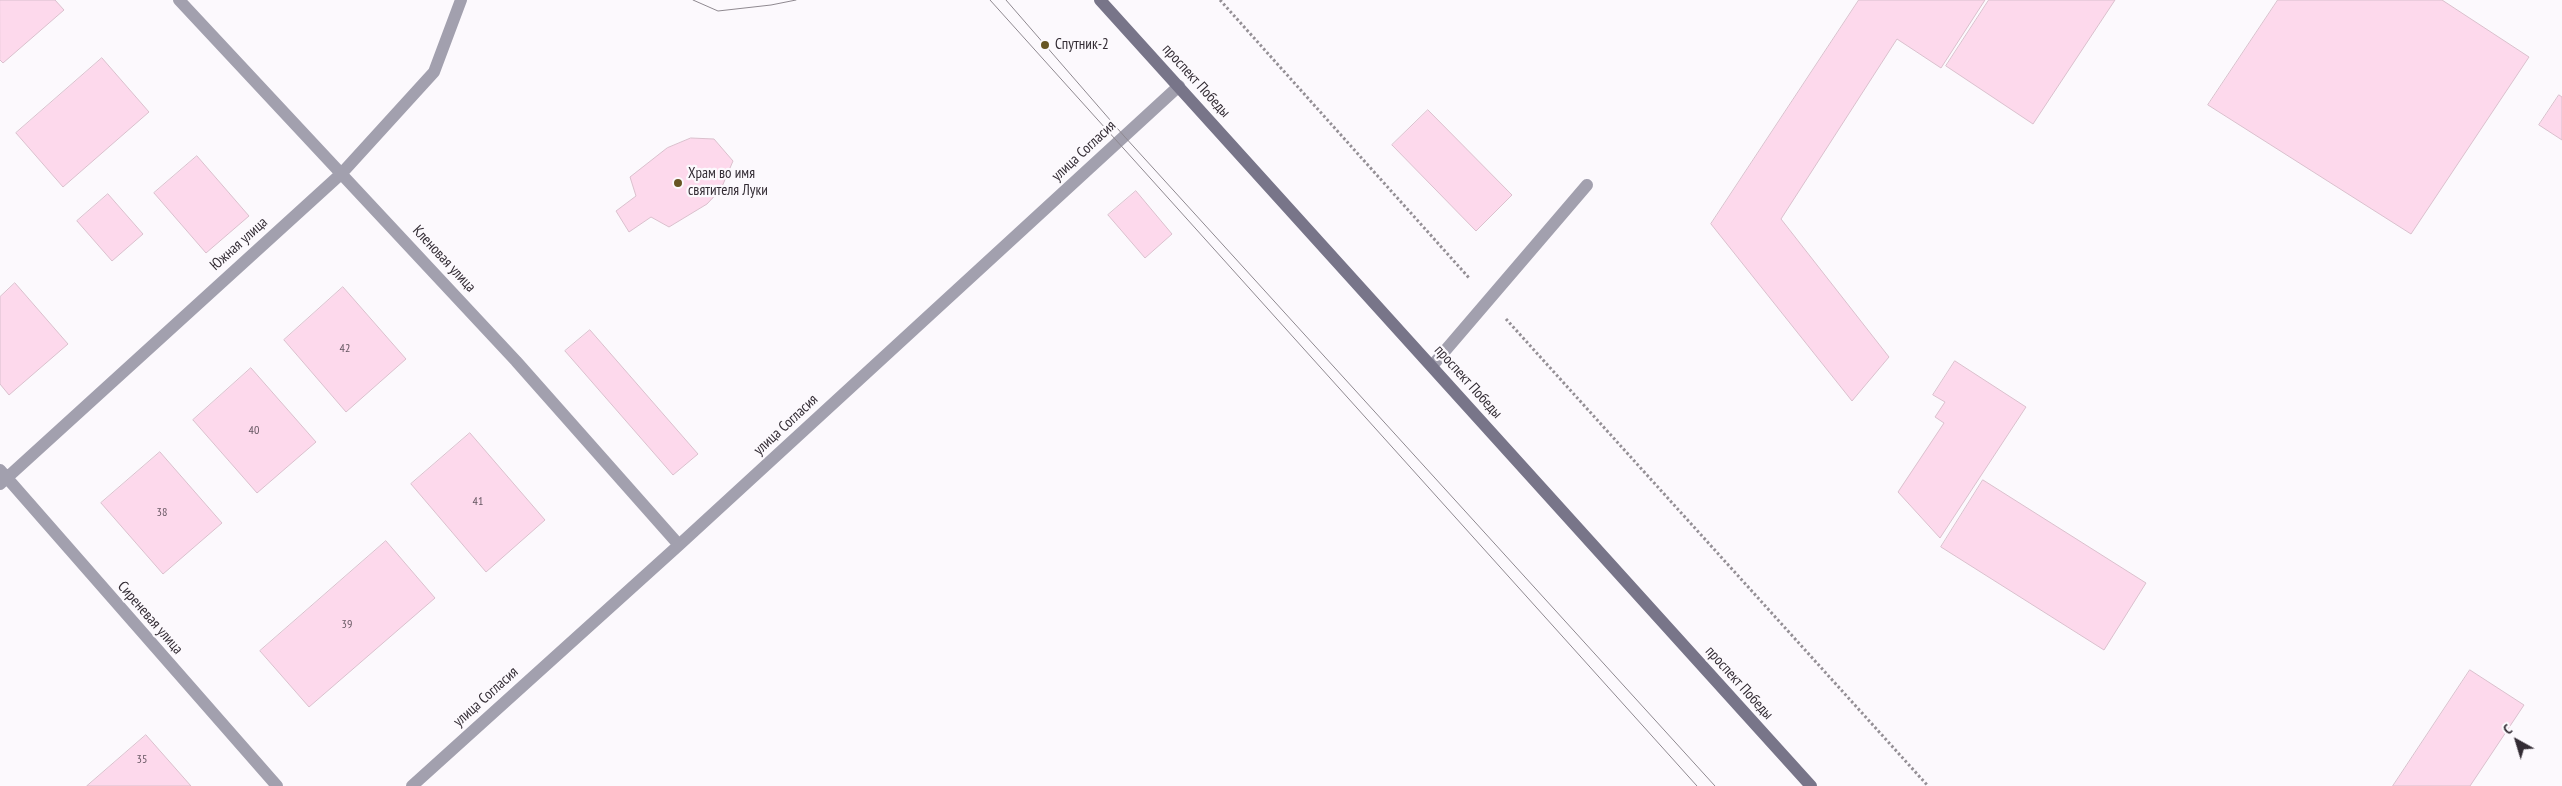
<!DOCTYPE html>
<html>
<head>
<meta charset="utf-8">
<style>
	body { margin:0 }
	#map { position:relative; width:2562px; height:786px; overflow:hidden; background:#fcf9fd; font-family:"PT Sans Narrow",sans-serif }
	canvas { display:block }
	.north { position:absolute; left:2492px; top:716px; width:50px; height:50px; -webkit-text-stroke:4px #fcf9fd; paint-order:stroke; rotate:321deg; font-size:14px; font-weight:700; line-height:20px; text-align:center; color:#332c34 }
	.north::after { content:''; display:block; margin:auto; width:18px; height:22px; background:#332c34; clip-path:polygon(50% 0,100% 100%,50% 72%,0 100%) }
</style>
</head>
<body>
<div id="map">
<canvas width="2562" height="786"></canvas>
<div class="north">С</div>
</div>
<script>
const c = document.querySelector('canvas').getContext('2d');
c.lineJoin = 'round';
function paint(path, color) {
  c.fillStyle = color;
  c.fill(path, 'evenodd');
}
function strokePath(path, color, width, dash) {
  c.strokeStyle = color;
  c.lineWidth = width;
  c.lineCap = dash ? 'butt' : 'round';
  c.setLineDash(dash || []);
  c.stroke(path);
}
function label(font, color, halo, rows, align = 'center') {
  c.font = font + ' "PT Sans Narrow",sans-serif';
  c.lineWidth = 4.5;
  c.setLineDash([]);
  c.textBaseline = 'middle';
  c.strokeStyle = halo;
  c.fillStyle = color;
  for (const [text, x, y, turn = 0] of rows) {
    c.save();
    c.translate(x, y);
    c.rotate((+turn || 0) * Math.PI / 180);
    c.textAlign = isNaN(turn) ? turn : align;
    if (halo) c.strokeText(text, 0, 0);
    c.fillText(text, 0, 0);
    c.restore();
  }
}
const building = new Path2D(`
	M 0,0 L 55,0 L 64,10 L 3,63 L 0,60 Z
	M 1859,0 L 1985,0 L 1941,68 L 1897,39 L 1781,219 L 1889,357 L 1852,401 L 1711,224 Z
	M 1989,0 L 2115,0 L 2033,124 L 1946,66 Z
	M 2278,0 L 2442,0 L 2529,57 L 2411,234 L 2208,105 Z
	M 102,58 L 149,112 L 63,187 L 16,133 Z
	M 2559,95 L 2562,97 L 2562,140 L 2539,125 Z
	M 1428,110 L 1512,195 L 1476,231 L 1392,145 Z
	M 691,138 L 714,139 L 733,161 L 721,189 L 707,204 L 669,227 L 651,217 L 629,232 L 616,211 L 636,196 L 630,177 L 667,148 Z
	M 197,156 L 249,216 L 206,253 L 154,193 Z
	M 1136,191 L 1172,234 L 1145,258 L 1108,215 Z
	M 108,194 L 143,234 L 112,261 L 77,221 Z
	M 15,283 L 68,344 L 9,395 L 0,384 L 0,297 Z
	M 343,287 L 406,359 L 346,412 L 284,340 Z
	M 590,330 L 698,454 L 673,475 L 565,351 Z
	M 1955,361 L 2026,407 L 1940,538 L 1898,492 L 1944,423 L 1935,417 L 1945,402 L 1933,395 Z
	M 251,368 L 316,442 L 257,493 L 193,420 Z
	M 470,433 L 545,520 L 486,572 L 411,484 Z
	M 160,452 L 222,523 L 163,574 L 101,503 Z
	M 1983,480 L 2146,583 L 2104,650 L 1941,547 Z
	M 386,541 L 435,598 L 309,707 L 260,651 Z
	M 2470,670 L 2524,705 L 2470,786 L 2393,786 Z
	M 146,735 L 191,786 L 87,786 Z`);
paint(building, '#fdd9ec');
strokePath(building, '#dac0cd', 1);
strokePath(new Path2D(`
	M 1220,0 L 1470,279
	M 1506,319 L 1928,786`), '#948f95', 3, [2.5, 2.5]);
strokePath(new Path2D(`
	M 1432,366 L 1587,185`), '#a2a0ae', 12);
strokePath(new Path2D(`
	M 179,0 L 516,361 L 679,545
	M 0,470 L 277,786
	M 0,484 L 342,173 L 434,72 L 461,0
	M 412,786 L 679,545 L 1179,86`), '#a2a0ae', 12);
strokePath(new Path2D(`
	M 1100,0 L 1811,786`), '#787589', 12);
strokePath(new Path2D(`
	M 693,0 L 718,11 L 771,5 L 796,0
	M 990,0 L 1697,786
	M 1006,0 L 1124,136 L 1715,786`), '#8f8990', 1);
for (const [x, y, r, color] of [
	[1045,45,5,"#675523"],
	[678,183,5,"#675523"]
]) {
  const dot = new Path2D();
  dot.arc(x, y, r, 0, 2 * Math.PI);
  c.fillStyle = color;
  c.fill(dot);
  strokePath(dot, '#fcf9fd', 2);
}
label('12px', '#665762', null, [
	["42",345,349],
	["40",254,431],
	["41",478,502],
	["38",162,513],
	["39",347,625],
	["35",142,760]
]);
label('15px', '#332c34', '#fcf9fd', [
	["Спутник-2",1055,45],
	["Храм во имя",688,174],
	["святителя Луки",688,191]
], 'left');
label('15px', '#332c34', '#fcf9fd', [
	["проспект Победы",1196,81,48],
	["улица Согласия",1084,151,-43],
	["Южная улица",239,244,-42],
	["Кленовая улица",444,259,47],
	["проспект Победы",1468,382,48],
	["улица Согласия",786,425,-43],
	["Сиреневая улица",150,618,49],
	["проспект Победы",1739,683,48],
	["улица Согласия",486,697,-42]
]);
</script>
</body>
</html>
